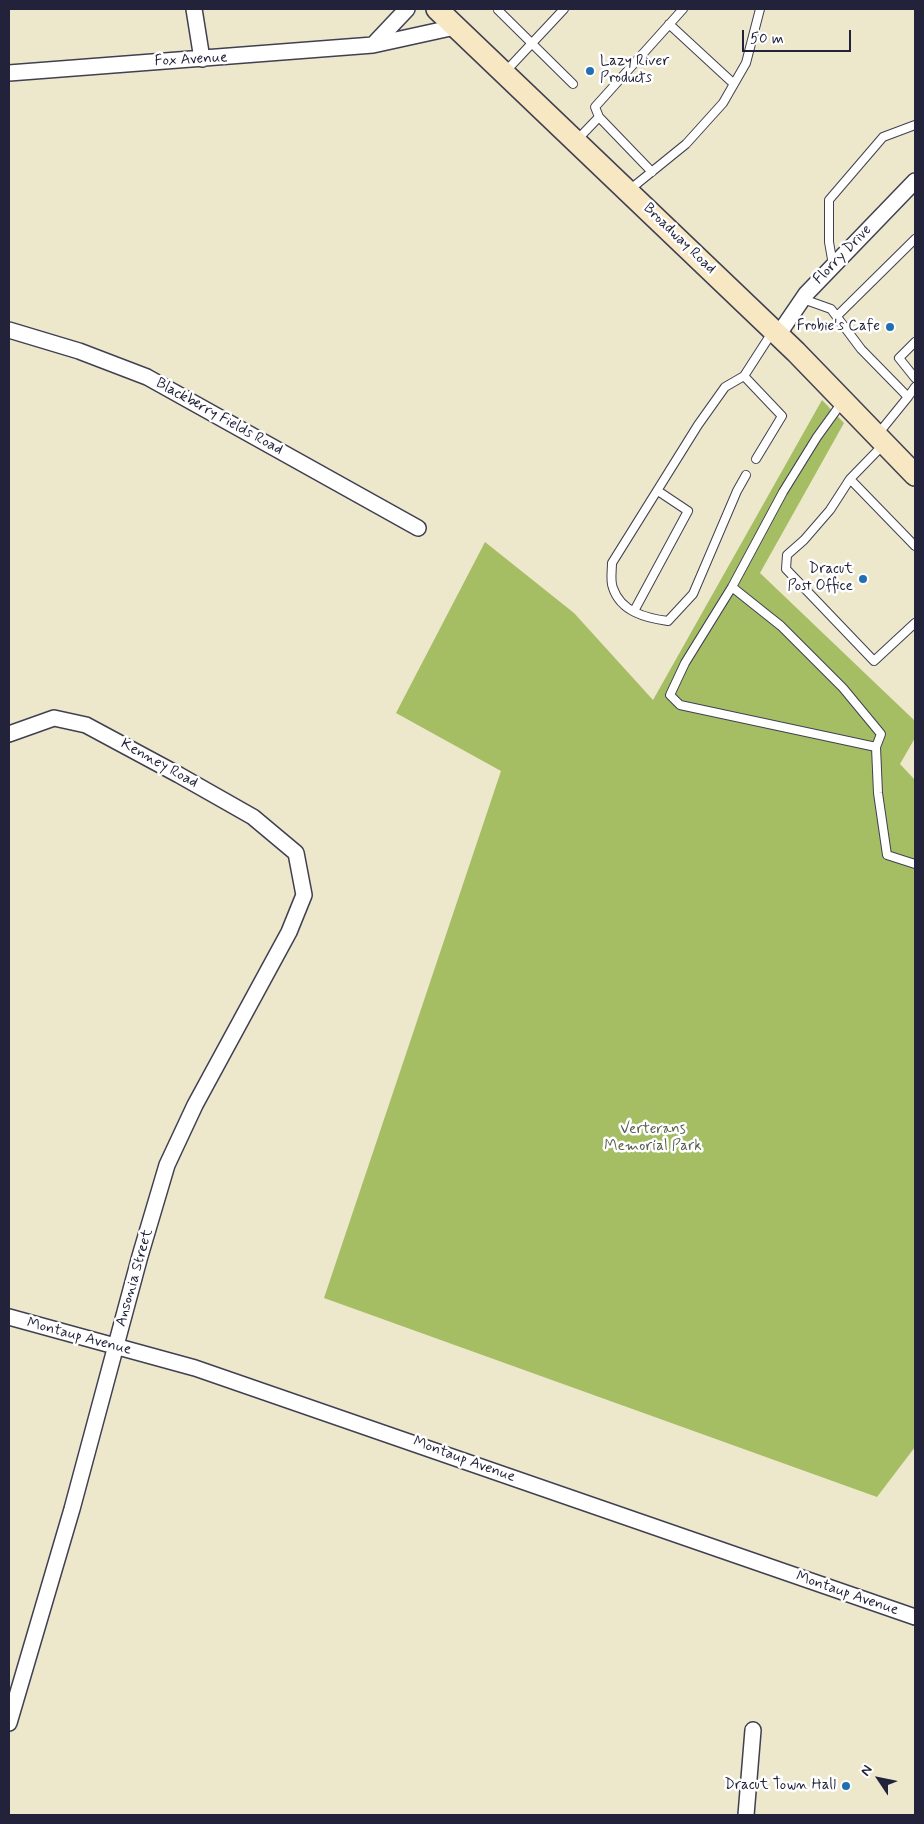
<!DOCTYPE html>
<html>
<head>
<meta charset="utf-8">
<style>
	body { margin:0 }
	#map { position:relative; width:924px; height:1824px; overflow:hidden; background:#ede7cc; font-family:Mynerve,sans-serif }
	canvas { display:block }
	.frame { position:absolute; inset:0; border:10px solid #22223b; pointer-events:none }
	.north { position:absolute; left:854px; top:1754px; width:50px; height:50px; -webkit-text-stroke:4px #fff; paint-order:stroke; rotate:304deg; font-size:14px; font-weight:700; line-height:20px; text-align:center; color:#22223b }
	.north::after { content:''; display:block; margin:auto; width:18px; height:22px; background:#22223b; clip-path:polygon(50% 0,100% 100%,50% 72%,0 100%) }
	.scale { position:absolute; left:742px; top:30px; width:109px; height:22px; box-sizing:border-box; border:2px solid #22223b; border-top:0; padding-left:6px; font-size:15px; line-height:18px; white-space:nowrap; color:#22223b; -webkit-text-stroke:4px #fff; paint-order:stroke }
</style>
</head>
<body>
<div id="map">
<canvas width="924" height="1824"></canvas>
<div class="frame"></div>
<div class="north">N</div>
<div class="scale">50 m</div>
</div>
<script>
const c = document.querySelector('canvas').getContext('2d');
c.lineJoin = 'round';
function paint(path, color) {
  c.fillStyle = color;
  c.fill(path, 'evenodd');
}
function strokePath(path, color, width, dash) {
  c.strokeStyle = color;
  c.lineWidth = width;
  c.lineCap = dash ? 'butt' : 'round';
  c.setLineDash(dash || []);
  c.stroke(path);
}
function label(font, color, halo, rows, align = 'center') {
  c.font = font + ' Mynerve,sans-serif';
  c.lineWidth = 5;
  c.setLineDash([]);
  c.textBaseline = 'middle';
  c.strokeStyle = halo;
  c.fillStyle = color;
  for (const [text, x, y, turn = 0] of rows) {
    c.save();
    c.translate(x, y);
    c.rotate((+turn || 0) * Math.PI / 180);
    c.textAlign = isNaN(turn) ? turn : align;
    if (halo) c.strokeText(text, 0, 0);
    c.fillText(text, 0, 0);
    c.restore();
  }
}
paint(new Path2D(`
	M 822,400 L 844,423 L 760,573 L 915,721 L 915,738 L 900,764 L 915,780 L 915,1447 L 877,1497 L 324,1298 L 501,771 L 396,713 L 485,542 L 574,613 L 653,700 Z`), '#a5be63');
const service = new Path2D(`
	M 498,10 L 573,84
	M 669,24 L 734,84
	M 506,71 L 564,9
	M 599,117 L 595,107 L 683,9
	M 576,141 L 599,117 L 652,172
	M 628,191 L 686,144 L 723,103 L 746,63 L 760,9
	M 833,265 L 829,242 L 829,200 L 883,137 L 915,125
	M 803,299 L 831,309 L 861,349 L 908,397 L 878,434
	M 837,316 L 915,239
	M 915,342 L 899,358 L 915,378
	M 744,376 L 782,416 L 756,459
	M 908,397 L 915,387
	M 884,444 L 850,479 L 830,510 L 804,540 L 787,555 L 786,569 L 874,661 L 915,623
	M 746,475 L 737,491 L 693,594 L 668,621 C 646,618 621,612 613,588 C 610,581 612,571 612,563 L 698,425 L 725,387 L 744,376 L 773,331
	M 850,479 L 915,546
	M 732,587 L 781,626 L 843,688 L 881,734 L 876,747 L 680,705 L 670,695 L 685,663 L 732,587 L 783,492 L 817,437 L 843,401
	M 634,611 L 688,511 L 658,491
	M 876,747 L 878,793 L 887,855 L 915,864`);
const minor = new Path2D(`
	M 194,9 L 202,59
	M 373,45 L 407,9
	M 9,73 L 373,45 L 455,27
	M 9,330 L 79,351 L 147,377 L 418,528
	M 778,335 L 806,294 L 915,181
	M 9,734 L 54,718 L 86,725 L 179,775 L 253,817 L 296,853 L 304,895 L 289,932 L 195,1105 L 167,1165 L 140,1256 L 72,1509 L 9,1723
	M 9,1317 L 195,1368 L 915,1617
	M 746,1815 L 753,1730`);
const secondary = new Path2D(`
	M 437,9 L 796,352 L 915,475`);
strokePath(service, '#404051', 10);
strokePath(minor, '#404051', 18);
strokePath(secondary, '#404051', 24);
strokePath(service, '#fff', 8);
strokePath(minor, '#fff', 15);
strokePath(secondary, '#f8e7c3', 21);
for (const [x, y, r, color] of [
	[590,71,5,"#1f6fb2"],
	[890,327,5,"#1f6fb2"],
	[863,579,5,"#1f6fb2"],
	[846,1786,5,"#1f6fb2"]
]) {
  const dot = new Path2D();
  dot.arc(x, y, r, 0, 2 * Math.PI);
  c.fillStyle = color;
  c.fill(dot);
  strokePath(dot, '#fff', 2);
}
label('15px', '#22223b', '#fff', [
	["Fox Avenue",191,60,-3],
	["Broadway Road",679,239,44],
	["Florry Drive",843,255,-46],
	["Blackberry Fields Road",219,417,29],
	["Kenney Road",159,764,29],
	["Ansonia Street",135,1278,-74],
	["Montaup Avenue",79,1337,15],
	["Montaup Avenue",464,1460,20],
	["Montaup Avenue",847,1594,19]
]);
label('15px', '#22223b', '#fff', [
	["Lazy River",600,62,"left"],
	["Products",600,79,"left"],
	["Frobie's Cafe",880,327],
	["Dracut",853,570],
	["Post Office",853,587],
	["Dracut Town Hall",836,1786]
], 'right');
label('15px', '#56604b', '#fff', [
	["Verterans",653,1130],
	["Memorial Park",653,1147]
]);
</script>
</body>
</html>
